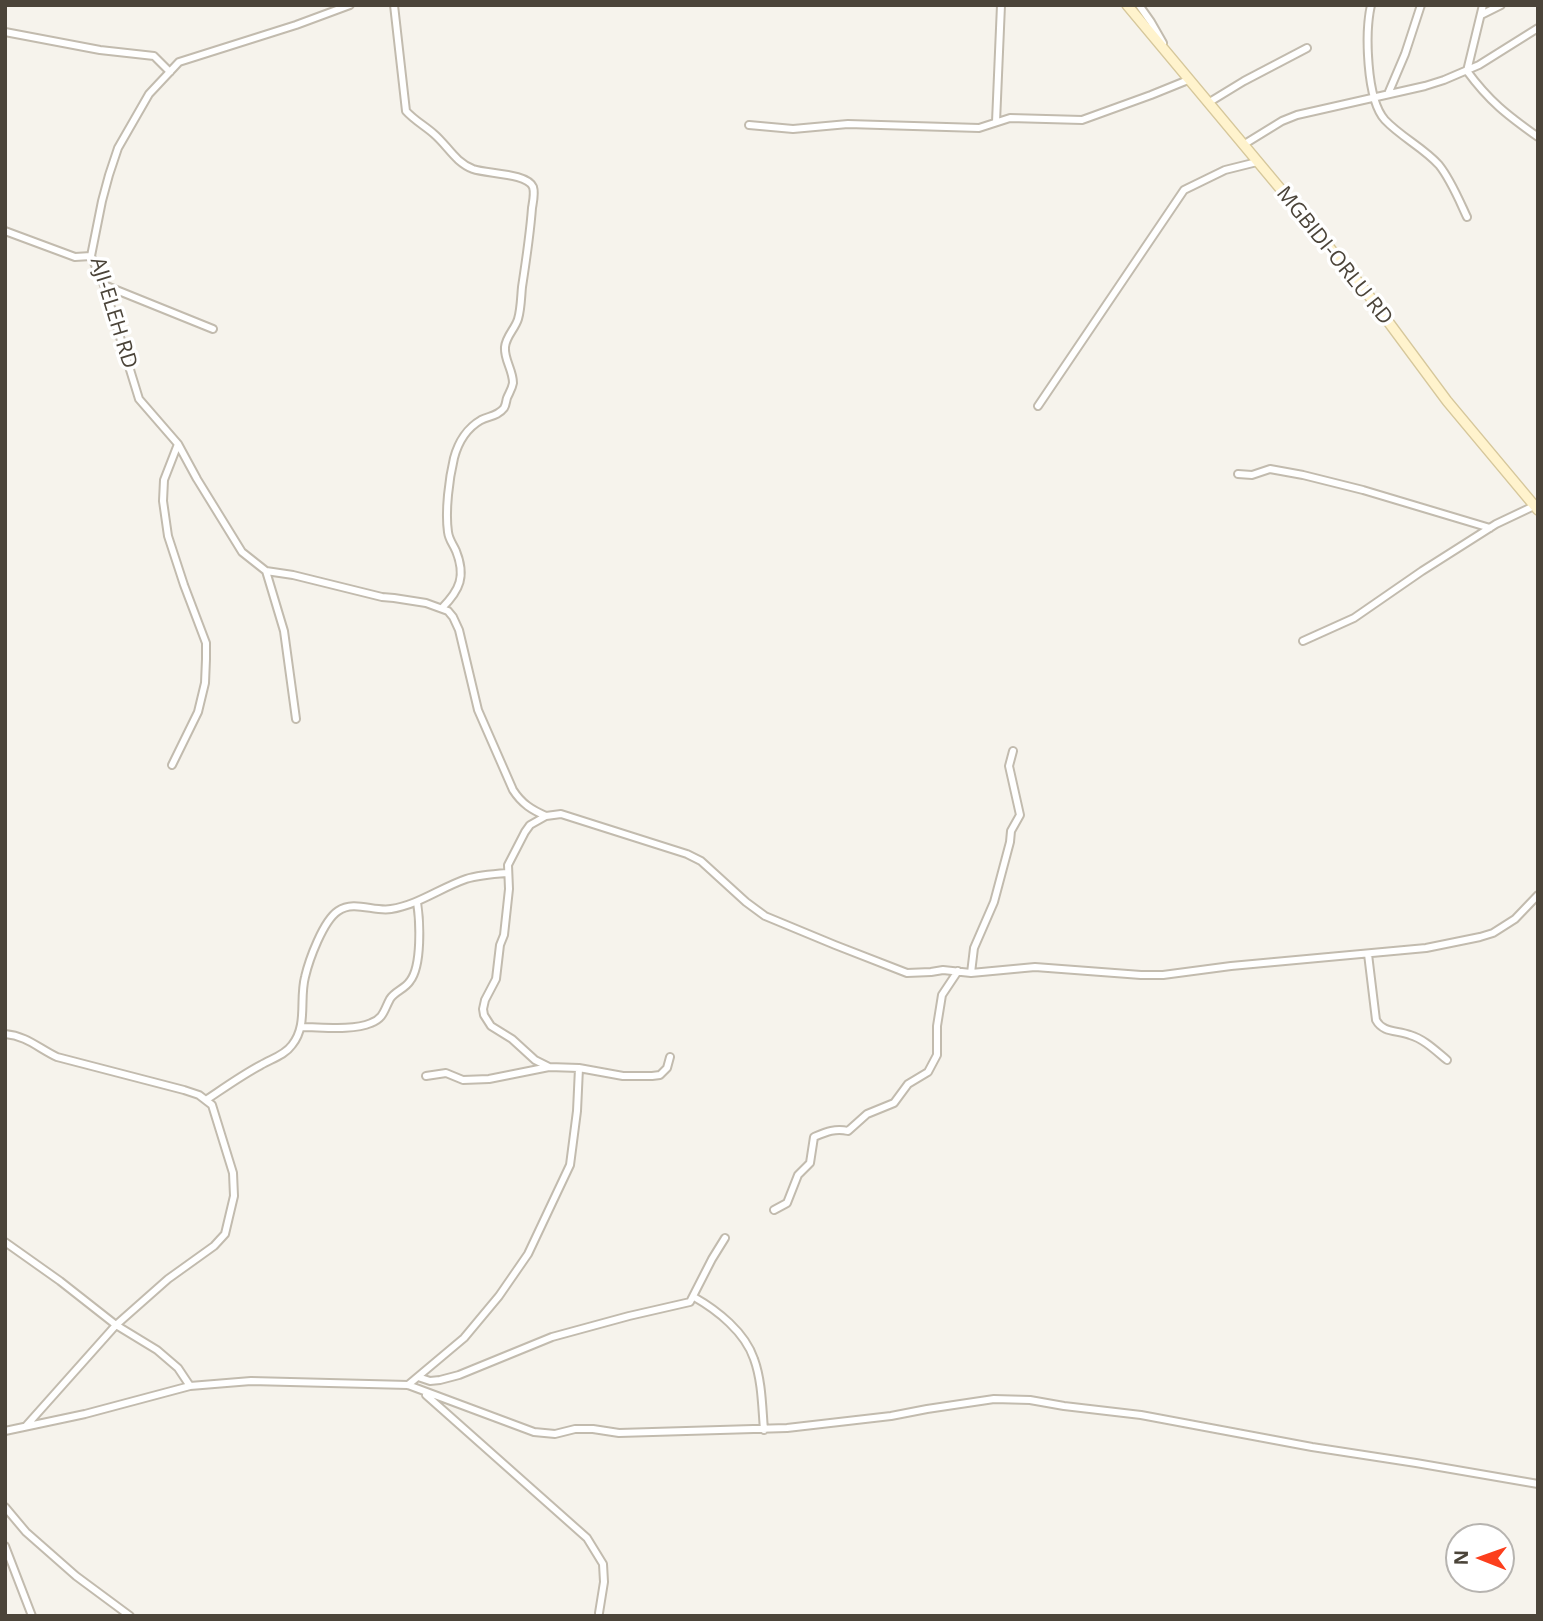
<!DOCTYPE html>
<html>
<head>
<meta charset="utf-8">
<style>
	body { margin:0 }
	#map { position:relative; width:1543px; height:1621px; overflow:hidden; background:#f6f3ec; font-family:"Open Sans",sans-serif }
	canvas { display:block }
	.frame { position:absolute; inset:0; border:7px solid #4b4439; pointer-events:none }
	.north { position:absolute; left:1445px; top:1523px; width:70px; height:70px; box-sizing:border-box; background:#fff; border:2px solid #b7b4b0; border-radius:50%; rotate:271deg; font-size:19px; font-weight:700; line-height:28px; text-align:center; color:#4b4439 }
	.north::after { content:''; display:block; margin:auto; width:24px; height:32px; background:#fc3f1d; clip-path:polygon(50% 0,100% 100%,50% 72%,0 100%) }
</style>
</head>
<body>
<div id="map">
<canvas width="1543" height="1621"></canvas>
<div class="frame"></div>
<div class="north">N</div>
</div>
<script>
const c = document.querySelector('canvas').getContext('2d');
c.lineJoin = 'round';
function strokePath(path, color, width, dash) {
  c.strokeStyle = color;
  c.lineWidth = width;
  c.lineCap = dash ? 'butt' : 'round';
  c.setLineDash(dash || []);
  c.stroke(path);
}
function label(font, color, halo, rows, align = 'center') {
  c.font = font + ' "Open Sans",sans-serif';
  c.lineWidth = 7;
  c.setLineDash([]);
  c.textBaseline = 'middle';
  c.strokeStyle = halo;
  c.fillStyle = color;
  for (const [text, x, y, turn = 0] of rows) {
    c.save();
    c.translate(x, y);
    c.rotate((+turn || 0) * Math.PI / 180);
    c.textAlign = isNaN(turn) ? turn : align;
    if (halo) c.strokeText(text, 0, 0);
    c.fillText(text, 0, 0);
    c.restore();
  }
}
const street = new Path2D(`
	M 394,5 L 406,111 C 414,120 425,126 434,134 C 448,146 455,162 473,169 C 487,174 527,173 533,187 C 535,193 533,202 532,208 C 530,235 526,261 522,287 C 521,297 521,309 518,319 C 515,329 506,336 505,347 C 504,360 513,370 513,383 C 512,389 509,393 507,398 C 506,401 506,405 504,408 C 498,416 489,416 481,420 C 467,428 458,443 454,458 C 449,479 445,511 448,532 C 449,540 453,544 456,551 C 466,576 460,590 442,608
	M 1139,5 L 1151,22 L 1163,43
	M 1371,5 C 1365,32 1366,99 1385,120 C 1401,137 1424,148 1439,165 C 1451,180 1459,200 1467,217
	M 1483,5 L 1467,71 C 1489,101 1507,115 1538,137
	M 1481,15 L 1501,5
	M 5,32 L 100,50 L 154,56 L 170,72
	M 1388,94 L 1405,54 L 1421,5
	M 1208,103 L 1244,81 L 1307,48
	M 996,122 L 1001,5
	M 749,125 L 793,129 L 848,124 L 979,128 L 1010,118 L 1082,120 L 1151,95 L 1188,80
	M 1243,145 L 1282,121 L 1297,115 L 1425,86 L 1444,80 L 1479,65 L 1538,28
	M 5,231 L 75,257 L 91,256
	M 104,285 L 213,329
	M 1038,406 L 1184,190 L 1225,170 L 1257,162
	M 1238,474 L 1252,475 L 1270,469 L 1303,475 L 1363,490 L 1490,528
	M 266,571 L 293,575 L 382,597 L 394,598 L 426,603 L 448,611 L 453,617 L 459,630 L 478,710 L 513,790 C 522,804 532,810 546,816
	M 1303,641 L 1354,618 L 1422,571 L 1496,524 L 1534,506
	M 296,719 L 284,631 L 266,571 L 242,552 L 197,479 L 178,444 L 139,399 L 104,285 L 91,256 L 102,201 L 109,175 L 118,148 L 149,94 L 179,62 L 296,25 L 350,5
	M 172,765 L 198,712 L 205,683 L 206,659 L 206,643 L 184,585 L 168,536 L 163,501 L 164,480 L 178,444
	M 1368,954 L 1376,1020 C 1383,1033 1397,1030 1410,1035 C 1424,1039 1436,1051 1447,1060
	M 971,973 L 974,948 L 994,902 L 1010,842 L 1011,831 L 1020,815 L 1009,766 L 1013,751
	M 301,1027 C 322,1027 352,1031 371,1023 C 384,1018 384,1010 390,999 C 395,991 405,989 410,981 C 422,966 420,921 417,902
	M 5,1034 C 27,1036 38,1048 57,1057 L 184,1090 L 199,1095 L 212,1105 L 233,1173 L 234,1196 L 225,1234 L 214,1246 L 168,1279 L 116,1325 L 26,1426
	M 549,1067 L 535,1060 L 512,1039 L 491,1026 L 484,1015 L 483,1009 L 485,1000 L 496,979 L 500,945 L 504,935 L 509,889 L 508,865 L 525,832 L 530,825 L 546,816 L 561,814 L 687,854 L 701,861 L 746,902 L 765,916 L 835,945 L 907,973 L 931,972 L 943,970 L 971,973 L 1035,967 L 1141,975 L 1163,975 L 1231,966 L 1426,948 L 1480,937 L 1493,933 L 1515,919 L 1538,895
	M 426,1076 L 446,1073 L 463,1080 L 489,1079 L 549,1067 L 579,1068 L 623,1076 L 652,1076 L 660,1075 L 667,1068 L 670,1057
	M 206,1100 C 224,1088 242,1075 261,1065 C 271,1059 285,1055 292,1045 C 308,1025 299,1000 305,977 C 309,960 323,921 338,911 C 354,900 374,912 391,909 C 418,905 440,888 466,879 C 479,875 494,874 508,873
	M 774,1210 L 787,1203 L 798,1175 L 810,1163 L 814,1137 C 826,1132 835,1128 848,1131 L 867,1114 L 894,1103 L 908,1084 L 928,1072 L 937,1055 L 937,1026 L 942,995 L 958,971
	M 5,1242 L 60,1281 L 116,1325 L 157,1350 L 178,1368 L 190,1386
	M 694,1297 C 717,1310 745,1332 754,1359 C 762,1381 762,1406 764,1430
	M 418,1377 L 430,1381 L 440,1380 L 459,1375 L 552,1337 L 629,1316 L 690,1302 L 712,1259 L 725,1238
	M 408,1385 L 464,1338 L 499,1296 L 528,1254 L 570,1165 L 577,1111 L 579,1068
	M 426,1395 L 587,1538 L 603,1564 L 604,1582 L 599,1613
	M 5,1431 L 85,1414 L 190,1386 L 251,1381 L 408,1385 L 534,1432 L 555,1434 L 575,1429 L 593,1429 L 619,1433 L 787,1428 L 891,1416 L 927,1409 L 994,1399 L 1030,1400 L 1064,1406 L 1141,1415 L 1312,1447 L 1416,1463 L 1538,1484
	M 5,1507 L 26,1532 L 76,1576 L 130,1616
	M 5,1546 L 32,1616`);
const secondary = new Path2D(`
	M 1127,5 L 1364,289 L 1447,401 L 1538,510`);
strokePath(street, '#c2bbae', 10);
strokePath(secondary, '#d6c79b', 12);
strokePath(street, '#fff', 6);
strokePath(secondary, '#fff3cd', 9);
label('21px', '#4b4439', '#fff', [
	["MGBIDI-ORLU RD",1334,256,51],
	["AJI-ELEH RD",113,313,73]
]);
</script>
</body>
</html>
